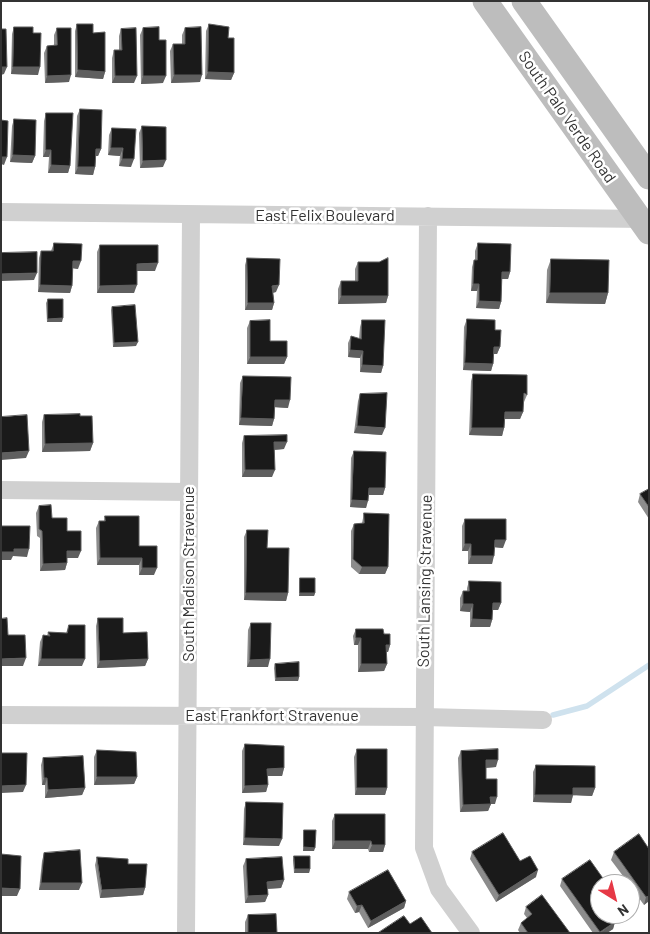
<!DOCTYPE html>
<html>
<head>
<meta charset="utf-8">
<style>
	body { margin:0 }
	#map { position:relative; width:650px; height:934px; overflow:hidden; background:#fff; font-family:Barlow,sans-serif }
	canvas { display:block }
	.frame { position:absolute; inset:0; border:2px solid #333; pointer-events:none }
	.north { position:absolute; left:590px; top:874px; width:50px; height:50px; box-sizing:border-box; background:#fff; border:1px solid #adadad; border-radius:50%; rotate:144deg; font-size:14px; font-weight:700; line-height:20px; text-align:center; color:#333 }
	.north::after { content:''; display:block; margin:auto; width:18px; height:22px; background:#e63946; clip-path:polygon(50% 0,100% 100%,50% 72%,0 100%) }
</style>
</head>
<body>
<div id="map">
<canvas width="650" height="934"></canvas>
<div class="frame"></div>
<div class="north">N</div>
</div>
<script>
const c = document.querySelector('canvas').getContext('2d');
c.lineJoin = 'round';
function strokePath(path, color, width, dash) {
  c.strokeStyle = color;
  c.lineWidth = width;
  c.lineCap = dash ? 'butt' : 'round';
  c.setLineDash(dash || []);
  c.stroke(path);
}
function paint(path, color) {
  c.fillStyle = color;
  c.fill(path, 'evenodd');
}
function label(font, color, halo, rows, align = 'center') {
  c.font = font + ' Barlow,sans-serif';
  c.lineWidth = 5;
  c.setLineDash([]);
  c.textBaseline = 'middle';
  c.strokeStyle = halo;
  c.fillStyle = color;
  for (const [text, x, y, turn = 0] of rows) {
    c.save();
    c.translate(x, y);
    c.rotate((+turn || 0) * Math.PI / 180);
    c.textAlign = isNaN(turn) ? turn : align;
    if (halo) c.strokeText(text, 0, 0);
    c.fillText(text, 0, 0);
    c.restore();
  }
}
strokePath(new Path2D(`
	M 553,715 L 587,706 L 649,665`), '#cfe2ee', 5.5);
strokePath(new Path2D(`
	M 1,212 L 648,219
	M 428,216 L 424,848 L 439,889 L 471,933
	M 1,490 L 189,492
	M 1,715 L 424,717 L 543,720
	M 186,933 L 191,215`), '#d0d0d0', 18);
strokePath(new Path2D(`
	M 485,1 L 649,232
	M 524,1 L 649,177`), '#bdbdbd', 25);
paint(new Path2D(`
	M 77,24 L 93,33 L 105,72 L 103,79 L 75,77 L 75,31 Z
	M 209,24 L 234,73 L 231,80 L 205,79 L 206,31 Z
	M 14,27 L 33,33 L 38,75 L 11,74 L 12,34 Z
	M 57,28 L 69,82 L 45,83 L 44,53 L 47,46 L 54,45 L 54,35 Z
	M 143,28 L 159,40 L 163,83 L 141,84 L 140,35 Z
	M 185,28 L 200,82 L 171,83 L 170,51 L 173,44 L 182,44 L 182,35 Z
	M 121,29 L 134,83 L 112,83 L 112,58 L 114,50 L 119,50 L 119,36 Z
	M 80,109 L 101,149 L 98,156 L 96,156 L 95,167 L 93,175 L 75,174 L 77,116 Z
	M 46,113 L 70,166 L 68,173 L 48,173 L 49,157 L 43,157 L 44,121 Z
	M 14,119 L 35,156 L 32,163 L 10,162 L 12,126 Z
	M 142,126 L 163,167 L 140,168 L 139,133 Z
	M 112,128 L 131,167 L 119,166 L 120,156 L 108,155 L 109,135 Z
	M 54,243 L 78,269 L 73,268 L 72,286 L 70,293 L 38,292 L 39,258 L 41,251 L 51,251 Z
	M 478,243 L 510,272 L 508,279 L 502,279 L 501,302 L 499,309 L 476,308 L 477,291 L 471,291 L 472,267 L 474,260 L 475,260 L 475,251 Z
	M 100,245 L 155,271 L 137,271 L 134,293 L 97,293 L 97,252 Z
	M 247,258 L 276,292 L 273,293 L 274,303 L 272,310 L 245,310 L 245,265 Z
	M 551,259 L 608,293 L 605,304 L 546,303 L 547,270 Z
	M 358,262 L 388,296 L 386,303 L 338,304 L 338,289 L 341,281 L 355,281 L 355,269 Z
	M 48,299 L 62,322 L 47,322 L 46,303 Z
	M 112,307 L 136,346 L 113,347 L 111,310 Z
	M 467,319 L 495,330 L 500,347 L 497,354 L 494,354 L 493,364 L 491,371 L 463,370 L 464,327 Z
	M 362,320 L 383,366 L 381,373 L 360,372 L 360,358 L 348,357 L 348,343 L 351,336 L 359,339 L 360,327 Z
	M 250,321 L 270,341 L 287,357 L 284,364 L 247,364 L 247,328 Z
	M 473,374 L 527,395 L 524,402 L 523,402 L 523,412 L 520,419 L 505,419 L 504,428 L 502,436 L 469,435 L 471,381 Z
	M 243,376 L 288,408 L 275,407 L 274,419 L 272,426 L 239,425 L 240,383 Z
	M 360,394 L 382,435 L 354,433 L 358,401 Z
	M 44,415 L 80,416 L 93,443 L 90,451 L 42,452 L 42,422 Z
	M 244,436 L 284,449 L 274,450 L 272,477 L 242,477 L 242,443 Z
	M 354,451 L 385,488 L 383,495 L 368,495 L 366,508 L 350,507 L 351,458 Z
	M 649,489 L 649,519 L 638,502 L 640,494 Z
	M 39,506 L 52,518 L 67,531 L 78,558 L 67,558 L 67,563 L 65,570 L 40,571 L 40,538 L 37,536 L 36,513 Z
	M 364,513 L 388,567 L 385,574 L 359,574 L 351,567 L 351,531 L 354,524 L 362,523 Z
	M 105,516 L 139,546 L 154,575 L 139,575 L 139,565 L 97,565 L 96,528 L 99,521 L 104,521 Z
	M 465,519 L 503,548 L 494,547 L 492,564 L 468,564 L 468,551 L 462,551 L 462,526 Z
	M 247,530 L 267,548 L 288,593 L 286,601 L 244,600 L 244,537 Z
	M 300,578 L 315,593 L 314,596 L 299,596 L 299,582 Z
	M 469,581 L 501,603 L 498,610 L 492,610 L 492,620 L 490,627 L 470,627 L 470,612 L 460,611 L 460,598 L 463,591 L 467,591 L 467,588 Z
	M 98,618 L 123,633 L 148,659 L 145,666 L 97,668 L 96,626 Z
	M 251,623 L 268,667 L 247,667 L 248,630 Z
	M 69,625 L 82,666 L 38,666 L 40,642 L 43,635 L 47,636 L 48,632 L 66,633 Z
	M 356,629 L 384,634 L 390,645 L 388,652 L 386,652 L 387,664 L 384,671 L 358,672 L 358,645 L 354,645 L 353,636 Z
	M 275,664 L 299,677 L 298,681 L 275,681 L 274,668 Z
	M 245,744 L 284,768 L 282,776 L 268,776 L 268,785 L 266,792 L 242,793 L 242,751 Z
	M 357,749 L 387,788 L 385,795 L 355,795 L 354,757 Z
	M 97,750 L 137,777 L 134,784 L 94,785 L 94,757 Z
	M 461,751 L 496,767 L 486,768 L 486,779 L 495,804 L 491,804 L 488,811 L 460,812 L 458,758 Z
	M 43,758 L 85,788 L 82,795 L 45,798 L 45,785 L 42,785 L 41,765 Z
	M 536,765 L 595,788 L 592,796 L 573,795 L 571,803 L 533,802 L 533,772 Z
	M 246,802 L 279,846 L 243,845 L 244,809 Z
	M 335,814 L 385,845 L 383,852 L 369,852 L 368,849 L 332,849 L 332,821 Z
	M 304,830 L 314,851 L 303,851 L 303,834 Z
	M 649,849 L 649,901 L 644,905 L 630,886 L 630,884 L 629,884 L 611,860 L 614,852 Z
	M 472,852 L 536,877 L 496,902 L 470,859 Z
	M 44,853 L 79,890 L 39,890 L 42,861 Z
	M 294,856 L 310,869 L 309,873 L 294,873 L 293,860 Z
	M 97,857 L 128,864 L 145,888 L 143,895 L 100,898 L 95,865 Z
	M 246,859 L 284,880 L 281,888 L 267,889 L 268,895 L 265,902 L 245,903 L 243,866 Z
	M 562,879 L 614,919 L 615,922 L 613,929 L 607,933 L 593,933 L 560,886 Z
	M 349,892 L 406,901 L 404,908 L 368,928 L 359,912 L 355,913 L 347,899 Z
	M 526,907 L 570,933 L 520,933 L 518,930 L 521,923 L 527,918 L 524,914 Z
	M 248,915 L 277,933 L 245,933 L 245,922 Z`), '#8c8c8c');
paint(new Path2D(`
	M 1,67 L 7,67 L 4,74 L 1,75 Z
	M 13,67 L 40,67 L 38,75 L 11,74 Z
	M 78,70 L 105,72 L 103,79 L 75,77 Z
	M 208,72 L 234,73 L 231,80 L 205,79 Z
	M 71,75 L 69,82 L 45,83 L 47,76 Z
	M 174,75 L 202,75 L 200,82 L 171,83 Z
	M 115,76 L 137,76 L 134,83 L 112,83 Z
	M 143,76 L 166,76 L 163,83 L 141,84 Z
	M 111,148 L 123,148 L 120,156 L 108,155 Z
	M 96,149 L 101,149 L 98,156 L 94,156 Z
	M 46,150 L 51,150 L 49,157 L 43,157 Z
	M 13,155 L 35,156 L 32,163 L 10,162 Z
	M 1,157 L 7,157 L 4,165 L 1,164 Z
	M 122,159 L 134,159 L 131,167 L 119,166 Z
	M 166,160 L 163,167 L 140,168 L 143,161 Z
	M 51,165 L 70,166 L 68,173 L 48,173 Z
	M 78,167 L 95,167 L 93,175 L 75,174 Z
	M 73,261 L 81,261 L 78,269 L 71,268 Z
	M 158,263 L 155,271 L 134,271 L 137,264 Z
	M 502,272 L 510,272 L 508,279 L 500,279 Z
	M 37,273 L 34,280 L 1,281 L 1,274 Z
	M 473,284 L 479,284 L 477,291 L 471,291 Z
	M 40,285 L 72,286 L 70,293 L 38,292 Z
	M 137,285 L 134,293 L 97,293 L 100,286 Z
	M 279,285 L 276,292 L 270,293 L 272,286 Z
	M 550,293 L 608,293 L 605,304 L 546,303 Z
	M 341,296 L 388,296 L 386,303 L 338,304 Z
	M 479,301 L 501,302 L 499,309 L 476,308 Z
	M 248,303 L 274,303 L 272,310 L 245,310 Z
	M 63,318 L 62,322 L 47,322 L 48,319 Z
	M 138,342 L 136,346 L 113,347 L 114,343 Z
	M 494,347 L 500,347 L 497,354 L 491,354 Z
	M 350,350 L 363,351 L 360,358 L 348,357 Z
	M 250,357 L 287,357 L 284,364 L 247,364 Z
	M 465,363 L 493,364 L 491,371 L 463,370 Z
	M 362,365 L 383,366 L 381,373 L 360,372 Z
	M 275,400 L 290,400 L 288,408 L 272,407 Z
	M 505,412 L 523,412 L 520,419 L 502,419 Z
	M 241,418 L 274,419 L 272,426 L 239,425 Z
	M 357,426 L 385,428 L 382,435 L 354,433 Z
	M 472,428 L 504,428 L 502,436 L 469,435 Z
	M 274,442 L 287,442 L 284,449 L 272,450 Z
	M 93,443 L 90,451 L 42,452 L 45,444 Z
	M 29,451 L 26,458 L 1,460 L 1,453 Z
	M 245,470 L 275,470 L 272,477 L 242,477 Z
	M 369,488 L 385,488 L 383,495 L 366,495 Z
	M 352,500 L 368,501 L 366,508 L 350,507 Z
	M 495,540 L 506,540 L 503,548 L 492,547 Z
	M 465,544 L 471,544 L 468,551 L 462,551 Z
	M 14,549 L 29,549 L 27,557 L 13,556 L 11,560 L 1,560 L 1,552 Z
	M 67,551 L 81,551 L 78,558 L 65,558 Z
	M 471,556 L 494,556 L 492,564 L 468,564 Z
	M 100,558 L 142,558 L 139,565 L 97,565 Z
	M 67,563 L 65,570 L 40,571 L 43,564 Z
	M 362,567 L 388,567 L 385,574 L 359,574 Z
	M 142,568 L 157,568 L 154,575 L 139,575 Z
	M 246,593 L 288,593 L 286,601 L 244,600 Z
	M 300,593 L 315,593 L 314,596 L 299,596 Z
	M 493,603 L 501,603 L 498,610 L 490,610 Z
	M 463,604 L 473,604 L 470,612 L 460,611 Z
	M 472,619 L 492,620 L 490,627 L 470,627 Z
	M 356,638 L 361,638 L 358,645 L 354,645 Z
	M 386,645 L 390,645 L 388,652 L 384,652 Z
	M 26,658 L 23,666 L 1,666 L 1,659 Z
	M 41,659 L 85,659 L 82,666 L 38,666 Z
	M 148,659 L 145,666 L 97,668 L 100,661 Z
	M 270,659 L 268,667 L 247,667 L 250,660 Z
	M 361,664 L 387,664 L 384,671 L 358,672 Z
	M 299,677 L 298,681 L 275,681 L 276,678 Z
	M 486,760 L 498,760 L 496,767 L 483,768 Z
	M 284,768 L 282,776 L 265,776 L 267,769 Z
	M 97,777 L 137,777 L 134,784 L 94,785 Z
	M 44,778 L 47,778 L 45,785 L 42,785 Z
	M 26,785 L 23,792 L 1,793 L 1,786 Z
	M 268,785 L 266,792 L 242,793 L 245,786 Z
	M 85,788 L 82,795 L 45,798 L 48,790 Z
	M 357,788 L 387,788 L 385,795 L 355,795 Z
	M 573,788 L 595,788 L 592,796 L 571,795 Z
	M 535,795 L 573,795 L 571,803 L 533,802 Z
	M 490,797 L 497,797 L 495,804 L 491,804 L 488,811 L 460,812 L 463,805 Z
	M 245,838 L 282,839 L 279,846 L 243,845 Z
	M 335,841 L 371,841 L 368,849 L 332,849 Z
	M 372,845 L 385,845 L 383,852 L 369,852 Z
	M 304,847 L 315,848 L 314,851 L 303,851 Z
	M 295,869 L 310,869 L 309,873 L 294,873 Z
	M 538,870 L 536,877 L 496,902 L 499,895 Z
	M 284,880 L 281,888 L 264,889 L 267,882 Z
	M 41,883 L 82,883 L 79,890 L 39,890 Z
	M 1,888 L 20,889 L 17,896 L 1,896 Z
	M 145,888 L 143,895 L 100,898 L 102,890 Z
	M 268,895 L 265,902 L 245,903 L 248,896 Z
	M 649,896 L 649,901 L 644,905 L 646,897 Z
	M 406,901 L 404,908 L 368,928 L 371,921 Z
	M 362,905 L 359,912 L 355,913 L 357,906 Z
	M 613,914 L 621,914 L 608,923 L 611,916 Z
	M 615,922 L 613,929 L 607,933 L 600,933 Z`), '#5f5f5f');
const building = new Path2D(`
	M 77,24 L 93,24 L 93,33 L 105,32 L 105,72 L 78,70 Z
	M 209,24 L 229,27 L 228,38 L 234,38 L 234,73 L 208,72 Z
	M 14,27 L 33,27 L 33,33 L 41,33 L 40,67 L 13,67 Z
	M 159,27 L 159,40 L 166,40 L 166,76 L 143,76 L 143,28 Z
	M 201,27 L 202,75 L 174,75 L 173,44 L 185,44 L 185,28 Z
	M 57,28 L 71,28 L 71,75 L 47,76 L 47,46 L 57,45 Z
	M 136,28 L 137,76 L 115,76 L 114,50 L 122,50 L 121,29 Z
	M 1,29 L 6,29 L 7,67 L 1,67 Z
	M 80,109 L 102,110 L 101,149 L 96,149 L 95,167 L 78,167 Z
	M 46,113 L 73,113 L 70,166 L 51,165 L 51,150 L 46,150 Z
	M 14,119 L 36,120 L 35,156 L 13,155 Z
	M 1,120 L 8,121 L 7,157 L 1,157 Z
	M 142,126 L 166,127 L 166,160 L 143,161 Z
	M 112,128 L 136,129 L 134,159 L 122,159 L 123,148 L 111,148 Z
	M 54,243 L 82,244 L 81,261 L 73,261 L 72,286 L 40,285 L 41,251 L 53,251 Z
	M 478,243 L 511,244 L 510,272 L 502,272 L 501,302 L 479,301 L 479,284 L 473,284 L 474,260 L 477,260 Z
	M 100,245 L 158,245 L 158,263 L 137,264 L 137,285 L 100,286 Z
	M 37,252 L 37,273 L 1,274 L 1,253 Z
	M 247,258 L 280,259 L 279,285 L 272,286 L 274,303 L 248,303 Z
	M 388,258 L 388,296 L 341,296 L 341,281 L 358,281 L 358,262 L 379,262 Z
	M 551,259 L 609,260 L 608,293 L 550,293 Z
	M 48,299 L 63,299 L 63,318 L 48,319 Z
	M 135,305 L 138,342 L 114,343 L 112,307 Z
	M 467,319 L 495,320 L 495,330 L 501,330 L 500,347 L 494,347 L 493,364 L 465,363 Z
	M 270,320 L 270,341 L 287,341 L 287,357 L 250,357 L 250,321 Z
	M 362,320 L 385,320 L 383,366 L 362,365 L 363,351 L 350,350 L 351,336 L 361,339 Z
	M 473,374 L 527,375 L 527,395 L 524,393 L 523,412 L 505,412 L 504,428 L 472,428 Z
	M 243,376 L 291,377 L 290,400 L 275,400 L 274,419 L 241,418 Z
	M 387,393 L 385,428 L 357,426 L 360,394 Z
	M 80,414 L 80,416 L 92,416 L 93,443 L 45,444 L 44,415 Z
	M 27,415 L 29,451 L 1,453 L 1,417 Z
	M 287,435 L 287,442 L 274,442 L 275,470 L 245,470 L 244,436 Z
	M 354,451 L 386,452 L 385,488 L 369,488 L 368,501 L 352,500 Z
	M 649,489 L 649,507 L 640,494 Z
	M 51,505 L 52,518 L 67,518 L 67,531 L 81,531 L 81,551 L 67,551 L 67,563 L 43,564 L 42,531 L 39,529 L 39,506 Z
	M 364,513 L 389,514 L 388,567 L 362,567 L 353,559 L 354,524 L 364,523 Z
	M 105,516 L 139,516 L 139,546 L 157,546 L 157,568 L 142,568 L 142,558 L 100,558 L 99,521 L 105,521 Z
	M 465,519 L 506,519 L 506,540 L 495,540 L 494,556 L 471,556 L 471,544 L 465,544 Z
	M 1,526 L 30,526 L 29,549 L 14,549 L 14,552 L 1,552 Z
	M 247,530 L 268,530 L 267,548 L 289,548 L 288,593 L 246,593 Z
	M 300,578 L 315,578 L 315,593 L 300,593 Z
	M 469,581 L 501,582 L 501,603 L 493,603 L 492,620 L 472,619 L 473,604 L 463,604 L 463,591 L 469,591 Z
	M 7,618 L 8,635 L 25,635 L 26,658 L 1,659 L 1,619 Z
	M 98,618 L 123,618 L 123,633 L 147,632 L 148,659 L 100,661 Z
	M 251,623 L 271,623 L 270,659 L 250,660 Z
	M 69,625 L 85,625 L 85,659 L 41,659 L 43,635 L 50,636 L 48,632 L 67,633 Z
	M 356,629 L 383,629 L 384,634 L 390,634 L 390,645 L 386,645 L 387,664 L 361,664 L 361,638 L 356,638 Z
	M 299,662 L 299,677 L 276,678 L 275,664 Z
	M 245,744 L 284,746 L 284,768 L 267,769 L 268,785 L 245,786 Z
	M 357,749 L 387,749 L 387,788 L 357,788 Z
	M 498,749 L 498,760 L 486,760 L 486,779 L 497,779 L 497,797 L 490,797 L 491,804 L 463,805 L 461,751 Z
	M 97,750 L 136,752 L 137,777 L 97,777 Z
	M 1,753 L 27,753 L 26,785 L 1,786 Z
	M 83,756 L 85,788 L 48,790 L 47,778 L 44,778 L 43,758 Z
	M 536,765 L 595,766 L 595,788 L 573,788 L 573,795 L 535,795 Z
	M 246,802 L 283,803 L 282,839 L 245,838 Z
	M 335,814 L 385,814 L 385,845 L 372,845 L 371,841 L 335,841 Z
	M 304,830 L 316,830 L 315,848 L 304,847 Z
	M 503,833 L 520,861 L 530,856 L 538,870 L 499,895 L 472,852 Z
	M 639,834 L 649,849 L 649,896 L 646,897 L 614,852 Z
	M 80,850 L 82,883 L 41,883 L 44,853 Z
	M 1,854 L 21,856 L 20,889 L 1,888 Z
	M 294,856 L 310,856 L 310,869 L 295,869 Z
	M 97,857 L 128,859 L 128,864 L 147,864 L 145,888 L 102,890 Z
	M 282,857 L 284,880 L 267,882 L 268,895 L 248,896 L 246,859 Z
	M 590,860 L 607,884 L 600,884 L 600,914 L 613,914 L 611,916 L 615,922 L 600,932 L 562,879 Z
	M 388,870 L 406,901 L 371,921 L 362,905 L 357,906 L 349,892 Z
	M 542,895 L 570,933 L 528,933 L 521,923 L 532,914 L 526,907 Z
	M 276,914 L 277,933 L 248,933 L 248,915 Z
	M 404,916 L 410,924 L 421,917 L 432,933 L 378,933 Z`);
paint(building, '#1a1a1a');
strokePath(building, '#5f5f5f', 1);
label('16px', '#333', '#fff', [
	["South Palo Verde Road",567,117,55],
	["East Felix Boulevard",325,216],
	["South Madison Stravenue",189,574,-90],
	["South Lansing Stravenue",425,581,-89],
	["East Frankfort Stravenue",272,716]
]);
</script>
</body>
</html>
